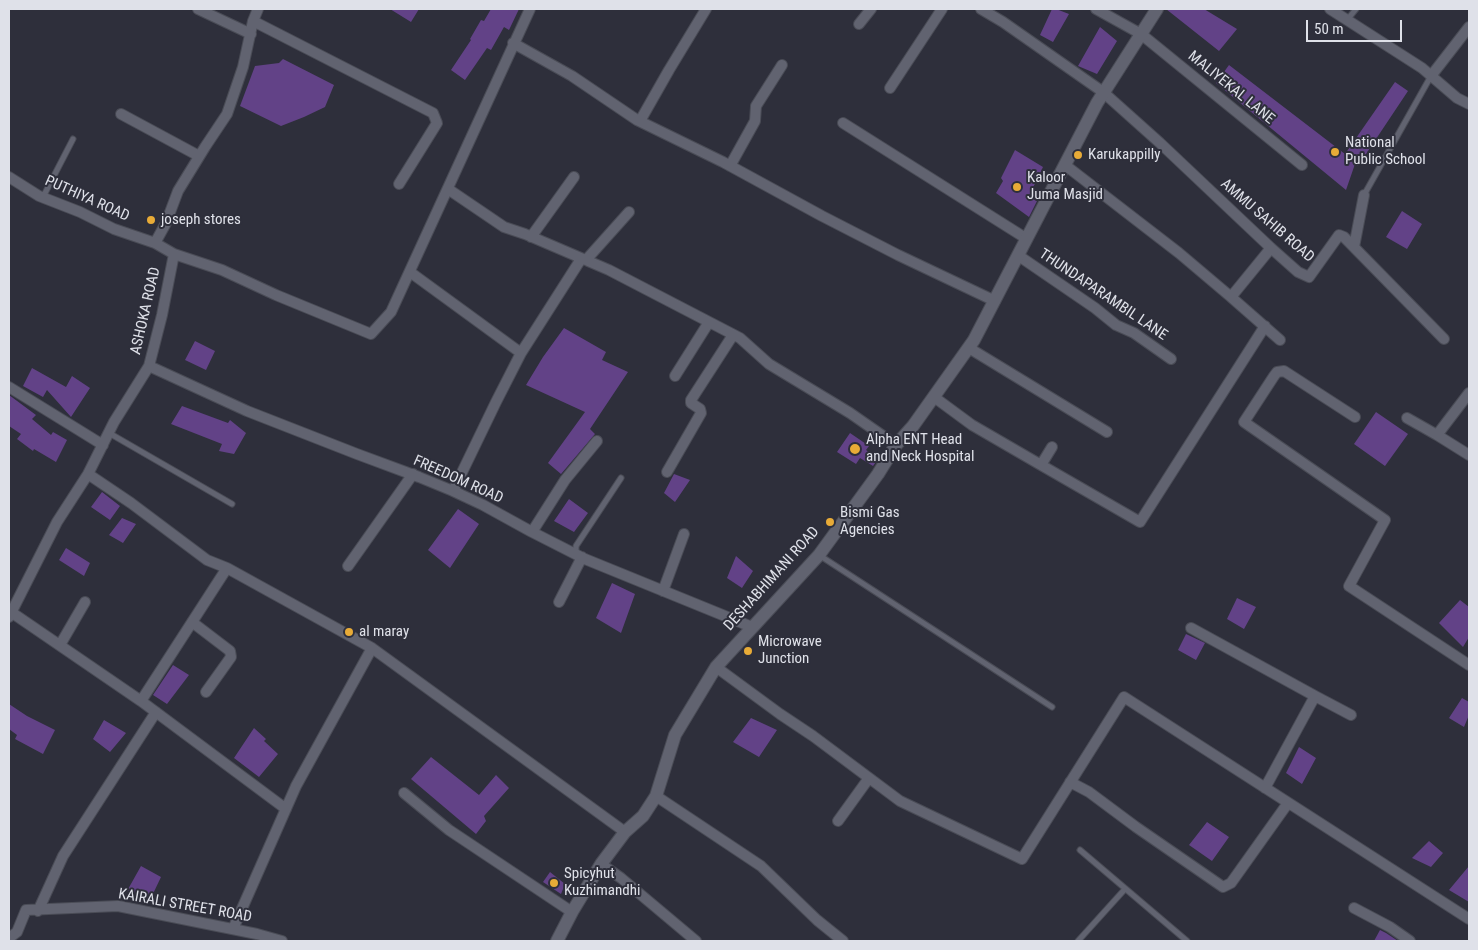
<!DOCTYPE html>
<html>
<head>
<meta charset="utf-8">
<style>
	body { margin:0 }
	#map { position:relative; width:1478px; height:950px; overflow:hidden; background:#2e2f3b; font-family:"Roboto Condensed",sans-serif }
	canvas { display:block }
	.frame { position:absolute; inset:0; border:10px solid #dfe1e9; pointer-events:none }
	.scale { position:absolute; left:1306px; top:20px; width:96px; height:22px; box-sizing:border-box; border:2px solid #dfe1e9; border-top:0; padding-left:6px; font-size:15px; line-height:18px; white-space:nowrap; color:#dfe1e9; -webkit-text-stroke:4px #2e2f3b; paint-order:stroke }
</style>
</head>
<body>
<div id="map">
<canvas width="1478" height="950"></canvas>
<div class="frame"></div>
<div class="scale">50 m</div>
</div>
<script>
const c = document.querySelector('canvas').getContext('2d');
c.lineJoin = 'round';
function paint(path, color) {
  c.fillStyle = color;
  c.fill(path, 'evenodd');
}
function strokePath(path, color, width, dash) {
  c.strokeStyle = color;
  c.lineWidth = width;
  c.lineCap = dash ? 'butt' : 'round';
  c.setLineDash(dash || []);
  c.stroke(path);
}
function label(font, color, halo, rows, align = 'center') {
  c.font = font + ' "Roboto Condensed",sans-serif';
  c.lineWidth = 4;
  c.setLineDash([]);
  c.textBaseline = 'middle';
  c.strokeStyle = halo;
  c.fillStyle = color;
  for (const [text, x, y, turn = 0] of rows) {
    c.save();
    c.translate(x, y);
    c.rotate((+turn || 0) * Math.PI / 180);
    c.textAlign = isNaN(turn) ? turn : align;
    if (halo) c.strokeText(text, 0, 0);
    c.fillText(text, 0, 0);
    c.restore();
  }
}
paint(new Path2D(`
	M 390,9 L 419,9 L 411,22 Z
	M 491,9 L 519,9 L 509,30 L 504,27 L 491,50 L 487,48 L 465,80 L 451,70 L 471,40 L 470,39 L 481,20 L 484,21 Z
	M 1052,9 L 1056,9 L 1069,14 L 1053,42 L 1040,35 Z
	M 1166,9 L 1204,9 L 1237,29 L 1219,51 Z
	M 1100,27 L 1117,41 L 1097,74 L 1078,66 Z
	M 283,59 L 334,85 L 325,107 L 304,117 L 281,126 L 240,106 L 255,66 L 279,63 Z
	M 1229,65 L 1345,154 L 1395,82 L 1408,91 L 1358,166 L 1355,164 L 1346,190 L 1216,83 Z
	M 1015,150 L 1043,167 L 1029,196 L 1037,201 L 1029,217 L 996,193 L 1003,181 L 1001,178 Z
	M 1402,211 L 1422,224 L 1407,249 L 1386,237 Z
	M 564,328 L 606,352 L 602,360 L 628,372 L 590,429 L 595,434 L 561,474 L 548,463 L 585,412 L 526,385 L 543,357 Z
	M 195,341 L 215,351 L 206,370 L 185,360 Z
	M 32,368 L 66,387 L 72,376 L 90,388 L 71,417 L 47,390 L 43,397 L 23,386 Z
	M 9,395 L 36,415 L 32,419 L 51,435 L 53,432 L 67,440 L 56,462 L 34,449 L 33,451 L 17,439 L 21,434 L 9,426 Z
	M 182,406 L 228,423 L 230,420 L 246,433 L 234,454 L 219,451 L 222,444 L 171,424 Z
	M 1376,412 L 1408,434 L 1385,466 L 1354,444 Z
	M 850,433 L 869,446 L 866,450 L 878,459 L 873,466 L 860,458 L 856,464 L 837,452 Z
	M 674,474 L 690,480 L 675,502 L 664,493 Z
	M 102,492 L 120,506 L 110,520 L 91,507 Z
	M 569,499 L 588,513 L 574,532 L 554,521 Z
	M 458,509 L 479,524 L 450,568 L 428,550 Z
	M 122,518 L 136,524 L 123,543 L 109,535 Z
	M 66,548 L 90,563 L 84,576 L 59,560 Z
	M 736,556 L 753,571 L 742,588 L 727,578 Z
	M 612,583 L 635,594 L 621,633 L 596,618 Z
	M 1237,598 L 1256,607 L 1244,629 L 1227,619 Z
	M 1460,600 L 1469,607 L 1469,637 L 1463,647 L 1439,623 Z
	M 1186,634 L 1205,643 L 1196,660 L 1178,650 Z
	M 173,665 L 189,675 L 167,704 L 153,695 Z
	M 1462,698 L 1469,702 L 1469,715 L 1464,727 L 1449,718 Z
	M 9,704 L 27,716 L 55,730 L 43,754 L 15,739 L 17,735 L 9,729 Z
	M 751,718 L 777,730 L 759,757 L 733,742 Z
	M 104,720 L 126,733 L 110,752 L 93,739 Z
	M 254,728 L 266,739 L 264,741 L 278,754 L 259,777 L 234,758 Z
	M 1299,747 L 1316,758 L 1302,784 L 1286,773 Z
	M 431,757 L 479,795 L 496,775 L 509,788 L 484,816 L 486,821 L 476,834 L 411,779 Z
	M 1207,822 L 1229,837 L 1212,861 L 1189,845 Z
	M 1429,841 L 1443,853 L 1431,867 L 1412,858 Z
	M 141,866 L 161,877 L 151,898 L 127,891 Z
	M 1469,866 L 1469,902 L 1449,890 Z
	M 550,872 L 565,884 L 561,894 L 543,882 Z
	M 1380,930 L 1386,933 L 1398,941 L 1374,941 Z`), '#624287');
const service = new Path2D(`
	M 1347,20 L 1356,9
	M 1364,195 L 1431,76
	M 43,197 L 73,139
	M 109,433 L 232,504
	M 576,554 L 576,546 L 621,478
	M 819,555 L 1052,707
	M 1080,850 L 1187,941
	M 1078,941 L 1125,889`);
const minor = new Path2D(`
	M 198,9 L 251,34
	M 981,9 L 1003,22 L 1103,92 L 1160,143 L 1271,248 L 1298,272 L 1309,277 L 1339,235 L 1344,237 L 1444,339
	M 1096,9 L 1141,34 L 1302,165
	M 1330,9 L 1422,68 L 1457,98 L 1469,104
	M 253,21 L 433,113 L 437,123 L 399,184
	M 859,24 L 871,9
	M 513,43 L 572,76 L 637,120 L 723,162 L 822,216 L 898,255 L 995,301
	M 1431,76 L 1469,27
	M 890,88 L 942,9
	M 121,114 L 199,156
	M 640,121 L 669,70 L 706,9
	M 843,123 L 1027,239
	M 1065,165 L 1179,253 L 1231,297
	M 730,166 L 755,121 L 756,106 L 782,65
	M 9,177 L 39,196 L 80,212 L 114,229 L 155,243
	M 448,189 L 504,227 L 525,234 L 609,270 L 740,338 L 769,364 L 850,413 L 896,445
	M 531,237 L 574,177
	M 1354,247 L 1364,195
	M 1271,248 L 1231,297 L 1280,340
	M 174,254 L 222,270 L 276,295 L 371,334 L 391,312 L 530,9
	M 1019,256 L 1095,308 L 1116,325 L 1134,333 L 1171,359
	M 586,260 L 629,212
	M 410,272 L 521,353
	M 969,348 L 1107,432
	M 149,366 L 247,411 L 357,454 L 419,477 L 453,491 L 483,505 L 532,532 L 585,559 L 752,627
	M 675,376 L 709,322
	M 9,387 L 103,445
	M 1469,393 L 1437,435 L 1469,455
	M 934,397 L 972,425 L 1041,465
	M 1355,417 L 1284,371 L 1277,372 L 1274,376 L 1244,422 L 1385,520 L 1349,586 L 1469,665
	M 1407,418 L 1437,435
	M 1052,447 L 1041,465 L 1140,522 L 1265,326
	M 667,472 L 701,413 L 700,409 L 691,403 L 691,400 L 733,335
	M 88,474 L 131,503 L 207,560 L 227,568
	M 453,491 L 496,402 L 521,353 L 581,259
	M 532,532 L 565,480 L 597,441
	M 348,566 L 413,474
	M 663,591 L 684,534
	M 559,602 L 582,557
	M 11,612 L 141,701 L 286,809
	M 9,617 L 57,522 L 88,474 L 114,422 L 149,366 L 162,315 L 174,254 L 155,243 L 166,223 L 178,191 L 205,147 L 227,114 L 243,67 L 253,21 L 258,9
	M 192,622 L 230,651 L 231,657 L 206,692
	M 1191,628 L 1315,696 L 1265,788
	M 60,645 L 85,602
	M 716,667 L 780,714 L 813,736 L 900,801 L 1022,859 L 1124,697 L 1469,919
	M 1315,696 L 1351,715
	M 141,701 L 227,568 L 372,648 L 625,832
	M 1070,782 L 1089,792 L 1136,827 L 1223,887 L 1231,883 L 1288,803
	M 404,793 L 449,830 L 572,912
	M 656,796 L 761,866 L 817,920 L 843,941
	M 838,821 L 869,778
	M 601,864 L 621,878 L 696,941
	M 1354,908 L 1390,927 L 1410,941
	M 38,911 L 63,856 L 156,712
	M 233,929 L 296,786 L 372,648
	M 9,938 L 17,932 L 26,910 L 118,906 L 257,934 L 282,941`);
const tertiary = new Path2D(`
	M 557,941 L 572,912 L 601,864 L 625,832 L 643,816 L 656,796 L 675,735 L 716,667 L 819,555 L 878,474 L 896,445 L 913,426 L 974,340 L 1097,103 L 1157,9`);
strokePath(service, '#4a4c56', 7);
strokePath(minor, '#4a4c56', 12);
strokePath(tertiary, '#4a4c56', 14);
strokePath(service, '#616370', 5);
strokePath(minor, '#616370', 10);
strokePath(tertiary, '#616370', 12);
for (const [x, y, r, color] of [
	[1335,152,5,"#e8ab37"],
	[1078,155,5,"#e8ab37"],
	[1017,187,5,"#e8ab37"],
	[151,220,5,"#e8ab37"],
	[855,449,6,"#e8ab37"],
	[830,522,5,"#e8ab37"],
	[349,632,5,"#e8ab37"],
	[748,651,5,"#e8ab37"],
	[554,883,5,"#e8ab37"]
]) {
  const dot = new Path2D();
  dot.arc(x, y, r, 0, 2 * Math.PI);
  c.fillStyle = color;
  c.fill(dot);
  strokePath(dot, '#2e2f3b', 2);
}
label('15px', '#dfe1e9', '#2e2f3b', [
	["MALIYEKAL LANE",1231,88,39],
	["PUTHIYA ROAD",87,199,24],
	["AMMU SAHIB ROAD",1267,221,41],
	["THUNDAPARAMBIL LANE",1103,295,34],
	["ASHOKA ROAD",146,311,-77],
	["FREEDOM ROAD",458,480,24],
	["DESHABHIMANI ROAD",772,579,-48],
	["KAIRALI STREET ROAD",185,906,10]
]);
label('15px', '#dfe1e9', '#2e2f3b', [
	["National",1345,143],
	["Public School",1345,160],
	["Karukappilly",1088,155],
	["Kaloor",1027,178],
	["Juma Masjid",1027,195],
	["joseph stores",161,220],
	["Alpha ENT Head",866,440],
	["and Neck Hospital",866,457],
	["Bismi Gas",840,513],
	["Agencies",840,530],
	["al maray",359,632],
	["Microwave",758,642],
	["Junction",758,659],
	["Spicyhut",564,874],
	["Kuzhimandhi",564,891]
], 'left');
</script>
</body>
</html>
